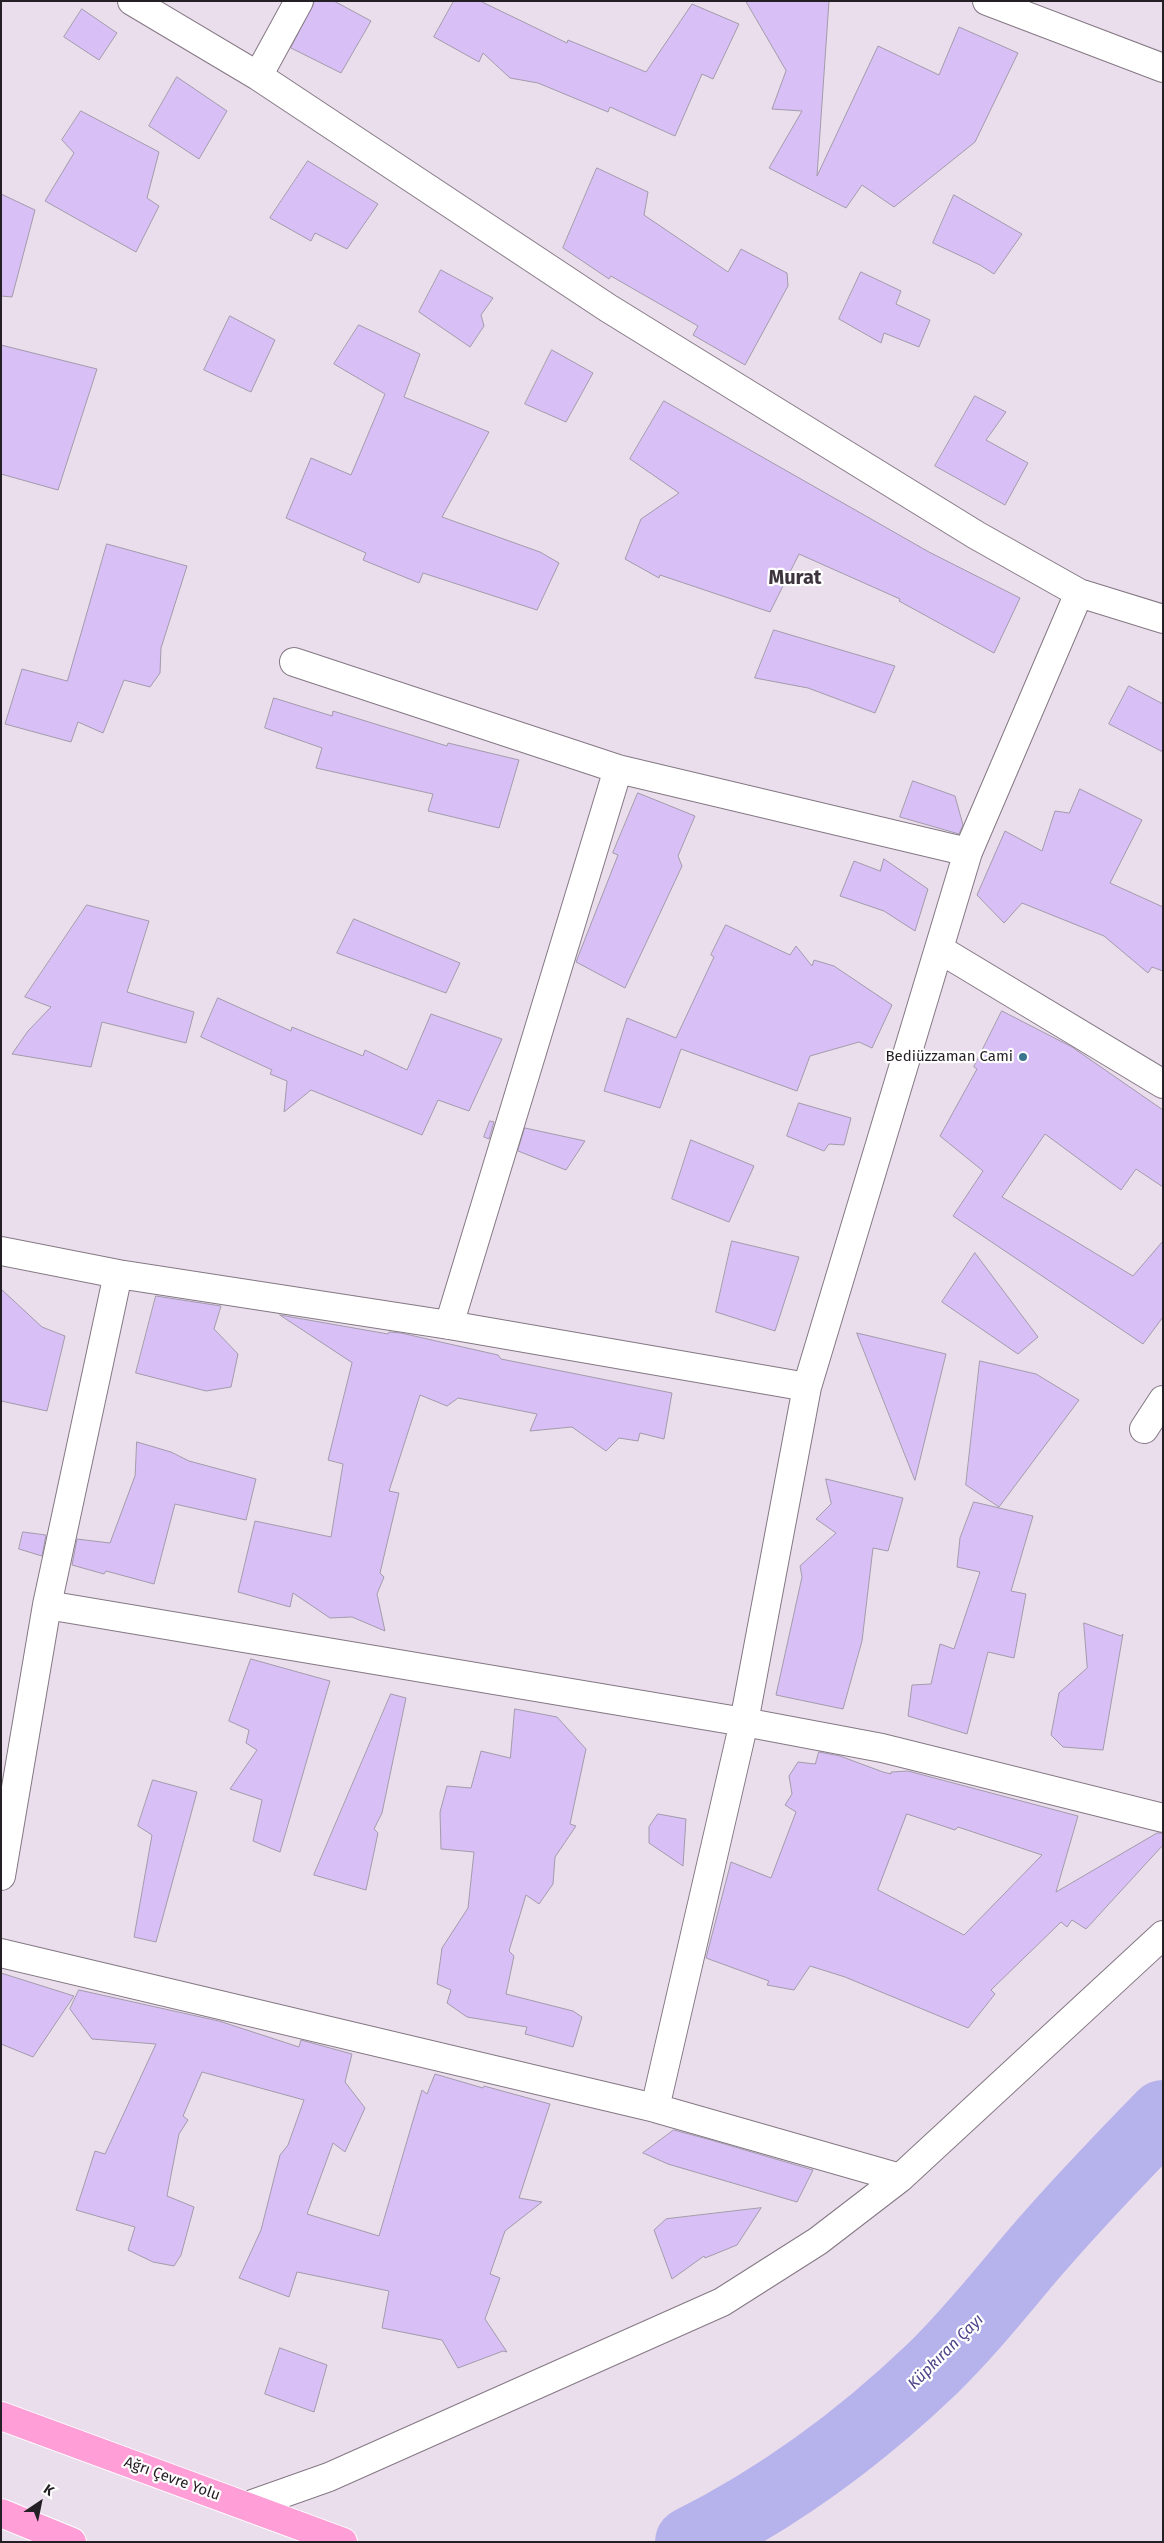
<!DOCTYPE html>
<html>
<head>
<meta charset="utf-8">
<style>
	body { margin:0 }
	#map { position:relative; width:1164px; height:2543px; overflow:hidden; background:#ebdeec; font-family:"Fira Sans",sans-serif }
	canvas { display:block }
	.frame { position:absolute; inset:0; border:2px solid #241f24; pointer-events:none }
	.north { position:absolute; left:15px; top:2478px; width:50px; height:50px; -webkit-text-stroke:4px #fff; paint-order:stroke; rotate:34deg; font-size:14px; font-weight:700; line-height:20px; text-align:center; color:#241f24 }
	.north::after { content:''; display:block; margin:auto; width:18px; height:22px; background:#241f24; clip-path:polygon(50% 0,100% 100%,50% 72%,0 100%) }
</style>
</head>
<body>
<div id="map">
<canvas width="1164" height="2543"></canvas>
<div class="frame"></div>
<div class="north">K</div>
</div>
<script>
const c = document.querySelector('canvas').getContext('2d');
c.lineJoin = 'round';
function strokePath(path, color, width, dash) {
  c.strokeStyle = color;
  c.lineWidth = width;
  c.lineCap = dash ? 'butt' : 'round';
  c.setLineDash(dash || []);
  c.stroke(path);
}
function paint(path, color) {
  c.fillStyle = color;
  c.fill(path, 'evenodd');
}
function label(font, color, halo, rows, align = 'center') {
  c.font = font + ' "Fira Sans",sans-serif';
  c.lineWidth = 4.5;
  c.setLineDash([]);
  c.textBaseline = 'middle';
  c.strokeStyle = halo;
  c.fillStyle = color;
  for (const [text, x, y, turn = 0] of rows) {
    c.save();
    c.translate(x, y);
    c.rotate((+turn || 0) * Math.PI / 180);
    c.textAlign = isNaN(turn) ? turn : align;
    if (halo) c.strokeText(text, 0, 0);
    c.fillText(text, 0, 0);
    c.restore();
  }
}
strokePath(new Path2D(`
	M 690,2542 C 778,2498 861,2437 932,2369 C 968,2334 999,2295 1032,2256 C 1073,2208 1118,2161 1163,2115`), '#b6b3ec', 70);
const building = new Path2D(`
	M 315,1 L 334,1 L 371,21 L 341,73 L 291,48 Z
	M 454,1 L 480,1 L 567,43 L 568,40 L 646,72 L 692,4 L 739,24 L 713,79 L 702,74 L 675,136 L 610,107 L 608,112 L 538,83 L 510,78 L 483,53 L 479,62 L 434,37 Z
	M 746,1 L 829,1 L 817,176 L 878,46 L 939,75 L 959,27 L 1018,53 L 975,142 L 894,207 L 862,185 L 846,208 L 769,168 L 802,111 L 772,109 L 786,71 Z
	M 82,9 L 117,33 L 99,60 L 64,37 Z
	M 177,77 L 227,111 L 199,159 L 149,126 Z
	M 81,111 L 159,152 L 147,198 L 159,206 L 136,252 L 45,201 L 74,153 L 62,140 Z
	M 308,161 L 378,204 L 347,249 L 315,233 L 311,241 L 270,218 Z
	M 597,168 L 648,192 L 644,215 L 728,272 L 741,249 L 787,273 L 788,286 L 745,365 L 693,335 L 698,326 L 611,276 L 609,279 L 563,248 Z
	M 1,194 L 35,210 L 12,297 L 1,296 Z
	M 954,195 L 1022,234 L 994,274 L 980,265 L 933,243 Z
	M 441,270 L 493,298 L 481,315 L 484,326 L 470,347 L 419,312 Z
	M 861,272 L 901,291 L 896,304 L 930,320 L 919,347 L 884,333 L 881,343 L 839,319 Z
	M 230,316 L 275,340 L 251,392 L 204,370 Z
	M 359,325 L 420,354 L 404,397 L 489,432 L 442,517 L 540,552 L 559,563 L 537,610 L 423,573 L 419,583 L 363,560 L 366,553 L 286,518 L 311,458 L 351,475 L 385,394 L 334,364 Z
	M 1,345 L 97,369 L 58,490 L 1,474 Z
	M 552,350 L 593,373 L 566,422 L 525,404 Z
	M 975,396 L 1006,412 L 986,440 L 1028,463 L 1005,505 L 935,466 Z
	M 664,401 L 929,552 L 1020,598 L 994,653 L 899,601 L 900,599 L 799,554 L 770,612 L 660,575 L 659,578 L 625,559 L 641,519 L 679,493 L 630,459 Z
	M 107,544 L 187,566 L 161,648 L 160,673 L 150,687 L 124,680 L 103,733 L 78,722 L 71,742 L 5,724 L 22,669 L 67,681 Z
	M 774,630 L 895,666 L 875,713 L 808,688 L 755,678 Z
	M 1129,686 L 1163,704 L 1163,752 L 1109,724 Z
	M 274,698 L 332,716 L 333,711 L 447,746 L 448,743 L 519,760 L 499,828 L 428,811 L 433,794 L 316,768 L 322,748 L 265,728 Z
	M 913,781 L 955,796 L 963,825 L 959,834 L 900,817 Z
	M 1080,789 L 1142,820 L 1110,883 L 1163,907 L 1163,971 L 1152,967 L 1148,973 L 1104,936 L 1022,903 L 1004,923 L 977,895 L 1005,831 L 1042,851 L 1055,811 L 1069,813 Z
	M 638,793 L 695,816 L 678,856 L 682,866 L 625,988 L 576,962 L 618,855 L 613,853 Z
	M 884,859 L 928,889 L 915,931 L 884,911 L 840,896 L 854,861 L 880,871 Z
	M 87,905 L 149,921 L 127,992 L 194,1012 L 186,1043 L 102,1022 L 91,1067 L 12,1054 L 28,1031 L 51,1007 L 25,997 Z
	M 354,919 L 460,963 L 446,993 L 337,953 Z
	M 726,925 L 790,955 L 796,946 L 812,966 L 814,960 L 834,966 L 892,1005 L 872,1048 L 859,1042 L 810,1056 L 797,1091 L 681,1049 L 660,1108 L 604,1091 L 627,1018 L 676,1038 L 714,957 L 711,955 Z
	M 218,998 L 291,1031 L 292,1027 L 363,1056 L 365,1050 L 407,1070 L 431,1014 L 502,1039 L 469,1111 L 438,1100 L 422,1135 L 311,1090 L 284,1112 L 287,1081 L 270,1074 L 272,1070 L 201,1037 Z
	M 1002,1011 L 1072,1047 L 1163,1110 L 1163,1187 L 1136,1169 L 1121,1190 L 1045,1134 L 1002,1197 L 1133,1276 L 1163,1241 L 1163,1317 L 1143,1344 L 953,1216 L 983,1171 L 940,1136 L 977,1069 L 974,1067 Z
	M 799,1103 L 851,1118 L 844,1145 L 829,1144 L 824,1151 L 787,1136 Z
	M 490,1121 L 494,1122 L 489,1139 L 484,1137 Z
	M 525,1128 L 585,1141 L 566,1170 L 518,1151 Z
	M 691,1140 L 754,1166 L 729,1222 L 672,1199 Z
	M 732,1241 L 799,1257 L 775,1331 L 716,1312 Z
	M 975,1253 L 1038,1337 L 1018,1354 L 942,1302 Z
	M 1,1289 L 42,1327 L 65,1336 L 47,1411 L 1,1401 Z
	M 156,1296 L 221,1306 L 214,1329 L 238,1354 L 231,1387 L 206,1391 L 136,1373 Z
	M 280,1315 L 388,1334 L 389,1332 L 401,1333 L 498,1355 L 501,1359 L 672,1393 L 664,1439 L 640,1433 L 638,1441 L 619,1438 L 606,1451 L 572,1427 L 530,1431 L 537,1414 L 458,1398 L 447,1406 L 420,1395 L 389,1491 L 399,1493 L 380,1573 L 384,1577 L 377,1594 L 385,1631 L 352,1617 L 330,1618 L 293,1593 L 290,1607 L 238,1592 L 255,1521 L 331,1537 L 343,1464 L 328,1460 L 352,1363 Z
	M 857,1333 L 946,1354 L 915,1480 Z
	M 980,1361 L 1036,1374 L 1079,1400 L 999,1507 L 966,1485 Z
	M 137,1442 L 171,1452 L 189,1461 L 256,1479 L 246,1520 L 175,1504 L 154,1584 L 106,1571 L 104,1574 L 72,1565 L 77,1539 L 110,1543 L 135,1476 Z
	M 826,1479 L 903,1498 L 888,1551 L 873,1548 L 862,1641 L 843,1709 L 776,1695 L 802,1577 L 800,1566 L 836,1533 L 816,1519 L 831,1504 Z
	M 974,1502 L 1033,1516 L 1011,1591 L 1026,1594 L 1014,1658 L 988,1652 L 967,1734 L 908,1716 L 912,1685 L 931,1684 L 940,1644 L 954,1649 L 980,1572 L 957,1567 L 960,1538 Z
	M 23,1532 L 46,1535 L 42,1556 L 19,1549 Z
	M 1084,1623 L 1121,1636 L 1123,1634 L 1103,1750 L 1063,1747 L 1051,1735 L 1059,1693 L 1087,1668 Z
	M 251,1659 L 330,1681 L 280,1852 L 253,1841 L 262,1800 L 230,1789 L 257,1750 L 246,1743 L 249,1730 L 229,1721 Z
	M 391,1694 L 406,1698 L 382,1813 L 374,1829 L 378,1833 L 366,1890 L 314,1875 Z
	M 515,1709 L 557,1717 L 586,1749 L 570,1824 L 576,1826 L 555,1857 L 553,1884 L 539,1904 L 526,1895 L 509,1951 L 514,1956 L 506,1994 L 573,2011 L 582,2017 L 573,2047 L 525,2034 L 527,2027 L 467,2017 L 447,2003 L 451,1990 L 437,1984 L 442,1948 L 468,1908 L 474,1852 L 441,1849 L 440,1812 L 447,1786 L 471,1788 L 481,1751 L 510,1758 Z
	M 819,1752 L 840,1756 L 883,1772 L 891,1774 L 891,1772 L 908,1771 L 1078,1816 L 1056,1892 L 1157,1833 L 1163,1833 L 1163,1845 L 1086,1929 L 1072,1920 L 1067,1927 L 1061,1922 L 991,1990 L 995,1994 L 968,2028 L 845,1977 L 810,1966 L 794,1990 L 767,1985 L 769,1981 L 706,1958 L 731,1862 L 771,1878 L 796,1812 L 785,1805 L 792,1794 L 789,1776 L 798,1762 L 815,1764 ZM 907,1814 L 955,1830 L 958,1827 L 1042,1855 L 964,1935 L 878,1890 Z
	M 153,1780 L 197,1792 L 156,1942 L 134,1937 L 152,1835 L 138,1826 Z
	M 658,1814 L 686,1819 L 683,1866 L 649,1843 L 649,1827 Z
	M 1,1973 L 74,1996 L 33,2057 L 1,2044 Z
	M 79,1990 L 219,2021 L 299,2047 L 301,2040 L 352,2054 L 345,2082 L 365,2108 L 345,2152 L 333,2143 L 307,2214 L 379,2236 L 422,2090 L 427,2094 L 435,2074 L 483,2088 L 484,2086 L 550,2104 L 519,2198 L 542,2202 L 505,2231 L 490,2274 L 500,2278 L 485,2319 L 507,2352 L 503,2351 L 458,2368 L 442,2340 L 382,2328 L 389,2291 L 297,2272 L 289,2297 L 239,2278 L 261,2230 L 280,2155 L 288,2145 L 304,2100 L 202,2072 L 183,2116 L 188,2120 L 179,2134 L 167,2196 L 194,2207 L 181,2255 L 174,2266 L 153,2262 L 128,2250 L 135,2227 L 76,2210 L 95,2151 L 105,2154 L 156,2044 L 92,2039 L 70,2009 Z
	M 674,2130 L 711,2140 L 813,2170 L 797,2202 L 668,2164 L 643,2153 Z
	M 761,2208 L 737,2245 L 705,2258 L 704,2256 L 672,2279 L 654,2230 L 666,2219 Z
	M 280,2348 L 327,2365 L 314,2412 L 265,2394 Z`);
paint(building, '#d8bff6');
strokePath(building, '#a29bab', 1);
const street = new Path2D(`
	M 132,1 L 258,76 L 608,308 L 976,535 L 1079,593 L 1163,619
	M 987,1 L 1163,68
	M 258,76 L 299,1
	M 294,662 L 618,769 L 968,852
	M 939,949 L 1163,1084
	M 1,1251 L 118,1274 L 449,1325 L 807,1387
	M 449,1325 L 618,769
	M 1144,1429 L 1163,1400
	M 47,1605 L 744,1722 L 882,1748 L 1163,1818
	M 1,1876 L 47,1605 L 118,1274
	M 1,1953 L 655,2108 L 900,2178
	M 655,2108 L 744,1722 L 807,1387 L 968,852 L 1079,593
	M 247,2506 L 329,2477 L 722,2302 L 818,2241 L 900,2178 L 1163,1935`);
const highway = new Path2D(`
	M 1,2416 L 343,2542
	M 1,2513 L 72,2542`);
strokePath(street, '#847884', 30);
strokePath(highway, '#fff', 30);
strokePath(street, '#fff', 28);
strokePath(highway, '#ff9ed7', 28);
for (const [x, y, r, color] of [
	[1023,1057,5,"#3b758e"]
]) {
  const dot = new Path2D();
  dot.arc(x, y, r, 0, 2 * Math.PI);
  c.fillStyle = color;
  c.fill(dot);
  strokePath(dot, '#fff', 2);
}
label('15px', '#241f24', '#fff', [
	["Bediüzzaman Cami",1013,1057]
], 'right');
label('15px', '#241f24', '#fff', [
	["Ağrı Çevre Yolu",172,2479,20]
]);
label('italic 16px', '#4d4489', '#fff', [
	["Küpkıran Çayı",946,2352,-45]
]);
label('bold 20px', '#3e343e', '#fff', [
	["Murat",795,578]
]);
</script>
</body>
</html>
